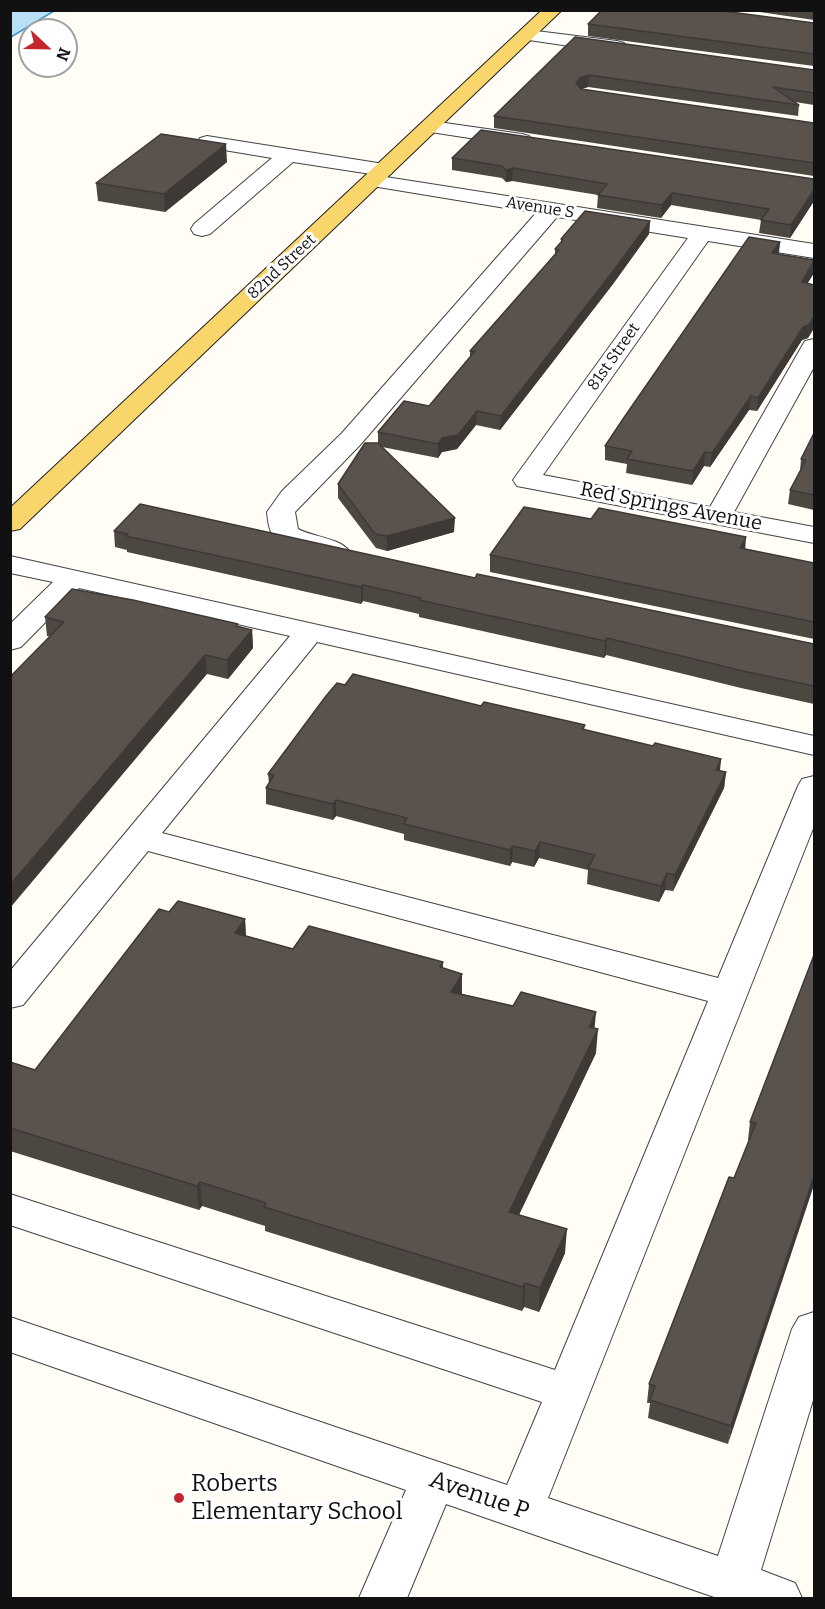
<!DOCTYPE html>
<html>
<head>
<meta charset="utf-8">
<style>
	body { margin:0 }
	#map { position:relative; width:825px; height:1609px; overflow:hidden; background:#fffdf5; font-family:Bitter,serif }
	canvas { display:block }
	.frame { position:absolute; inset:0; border:12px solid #111; pointer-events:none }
	.north { position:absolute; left:18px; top:18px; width:60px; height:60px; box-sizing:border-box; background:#fff; border:2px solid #a0a0a0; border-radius:50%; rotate:112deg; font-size:16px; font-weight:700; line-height:24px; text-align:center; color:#111 }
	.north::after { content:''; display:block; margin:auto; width:21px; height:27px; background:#c4262e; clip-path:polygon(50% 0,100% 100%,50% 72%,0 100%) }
</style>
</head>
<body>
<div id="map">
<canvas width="825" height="1609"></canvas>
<div class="frame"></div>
<div class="north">N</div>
</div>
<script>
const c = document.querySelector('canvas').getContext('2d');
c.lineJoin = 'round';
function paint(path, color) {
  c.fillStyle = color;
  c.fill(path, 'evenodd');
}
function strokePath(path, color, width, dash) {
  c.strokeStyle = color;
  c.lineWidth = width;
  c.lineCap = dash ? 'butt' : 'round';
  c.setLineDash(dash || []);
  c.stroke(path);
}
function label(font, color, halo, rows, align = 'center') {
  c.font = font + ' Bitter,serif';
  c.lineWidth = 6;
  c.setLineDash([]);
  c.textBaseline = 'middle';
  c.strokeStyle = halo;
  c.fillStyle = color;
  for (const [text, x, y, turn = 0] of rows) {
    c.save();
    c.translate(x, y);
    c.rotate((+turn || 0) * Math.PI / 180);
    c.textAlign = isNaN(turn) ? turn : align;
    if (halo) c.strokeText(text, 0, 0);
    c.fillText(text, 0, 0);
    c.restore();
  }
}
const water = new Path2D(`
	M 11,10 L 54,10 L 54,11 L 11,37 Z`);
paint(water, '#b9e0f7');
strokePath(water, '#3f96cf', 1.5);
const minor = new Path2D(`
	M 528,30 L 617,41 L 624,43 L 626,47 L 624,51 L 617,53 L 522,39 L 519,35 L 522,31 Z
	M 431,121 L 522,134 L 529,136 L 532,140 L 529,144 L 522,146 L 424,131 L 421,127 L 424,123 Z
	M 207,136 L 384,164 L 391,166 L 394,170 L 391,174 L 384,176 L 293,162 L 210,234 L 202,236 L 194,234 L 191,229 L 194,224 L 272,158 L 200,146 L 197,142 L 200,138 Z
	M 373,175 L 814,244 L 814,258 L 708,241 L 543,475 L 710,507 L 802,346 L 805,341 L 814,339 L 814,367 L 734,512 L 814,527 L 814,543 L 517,486 L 513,480 L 688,238 L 557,217 L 360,445 L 295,512 L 298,529 C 313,537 340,538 349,551 L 345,557 C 330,561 288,551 276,539 C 269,532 268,522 267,512 L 282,491 L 342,433 L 536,213 L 366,185 L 363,181 L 366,177 Z
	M 10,556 L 814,736 L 814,755 L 317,642 L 162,833 L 718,978 L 798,786 L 802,779 L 814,776 L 814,826 L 548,1498 L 718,1556 L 792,1329 L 799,1317 L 814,1312 L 814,1397 L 761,1570 L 795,1583 L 802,1598 L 717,1598 L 446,1504 L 407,1598 L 359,1598 L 406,1490 L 10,1352 L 10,1317 L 507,1485 L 542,1402 L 10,1225 L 10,1194 L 555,1370 L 708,1001 L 148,851 L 23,1005 L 10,1008 L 10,971 L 290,636 L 79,588 L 21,647 L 10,650 L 10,624 L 53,582 L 10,573 Z`);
const major = new Path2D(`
	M 542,10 L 562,10 L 20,529 L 10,531 L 10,508 Z`);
strokePath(minor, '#444', 2);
strokePath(major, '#222', 2);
paint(minor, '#fff');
paint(major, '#f9d66b');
paint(new Path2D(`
	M 746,10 L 814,10 L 814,21 L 814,20 Z
	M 814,23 L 814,69 L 814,66 L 588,36 L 588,24 Z
	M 575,37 L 814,70 L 814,105 L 795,102 L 799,105 L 798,116 L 588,87 L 581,89 L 814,123 L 814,178 L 814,176 L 494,128 L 494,116 Z
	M 452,158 L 814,179 L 814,201 L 790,238 L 759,233 L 761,220 L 671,205 L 661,218 L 597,208 L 598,195 L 512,181 L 506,182 L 502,178 L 452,170 Z
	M 227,162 L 165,212 L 98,201 L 96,183 Z
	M 650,221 L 649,234 L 613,284 L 500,430 L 476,425 L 457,449 L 442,452 L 438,458 L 382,447 L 454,532 L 387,551 L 376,548 L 338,498 L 338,484 L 378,443 L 378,432 L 429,406 L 470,357 L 470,351 L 555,254 L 555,249 L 561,242 L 561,239 Z
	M 780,242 L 779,254 L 814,273 L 807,283 L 814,285 L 814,328 L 808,338 L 802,340 L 757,411 L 749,410 L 710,467 L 704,466 L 692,485 L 626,473 L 627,464 L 605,460 L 605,446 Z
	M 814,433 L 814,510 L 788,504 L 790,490 L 800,471 L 801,459 Z
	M 114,531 L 475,578 L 814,644 L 814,704 L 741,688 L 606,655 L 604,658 L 419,617 L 419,614 L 363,601 L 361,604 L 127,552 L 127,550 L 115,547 Z
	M 745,549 L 814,563 L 814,639 L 490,572 L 490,555 Z
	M 45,617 L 238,624 L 238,627 L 252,630 L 253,648 L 228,679 L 47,636 Z
	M 345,685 L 481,706 L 585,725 L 584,730 L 653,746 L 721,759 L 720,771 L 726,772 L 724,788 L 673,891 L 665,890 L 659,902 L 587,884 L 588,870 L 539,858 L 534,867 L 512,862 L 510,866 L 404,840 L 404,834 L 336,816 L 333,820 L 266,804 L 266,788 L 269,783 L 268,774 Z
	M 169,912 L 245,919 L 246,936 L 293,949 L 443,962 L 443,968 L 462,974 L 462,994 L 594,1028 L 596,1053 L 519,1214 L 565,1253 L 539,1312 L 524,1307 L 522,1311 L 265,1231 L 265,1226 L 202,1206 L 199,1210 L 10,1151 L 10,1062 L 35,1070 Z
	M 814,955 L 728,1444 L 648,1418 L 650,1403 L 647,1403 L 649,1384 L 734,1178 L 749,1140 L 748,1140 L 750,1122 Z`), '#4d4742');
paint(new Path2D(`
	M 589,75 L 588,87 L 579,90 L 576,83 L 580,78 Z
	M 226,144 L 227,162 L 165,212 L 164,194 Z
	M 513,168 L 512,181 L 506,182 L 506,170 Z
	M 814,190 L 814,201 L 790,238 L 791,225 Z
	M 672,193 L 671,205 L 661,218 L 662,205 Z
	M 650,221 L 649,234 L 613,284 L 500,430 L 501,416 Z
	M 780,242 L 778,255 L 772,253 Z
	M 814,261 L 814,273 L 800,296 L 802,282 Z
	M 814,317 L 814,328 L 808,338 L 802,340 L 757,411 L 758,398 L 803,327 Z
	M 751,396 L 749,410 L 710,467 L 712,453 Z
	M 477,411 L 476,425 L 457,449 L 442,452 L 438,458 L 438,444 L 442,438 Z
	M 705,452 L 704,466 L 692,485 L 693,471 Z
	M 455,518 L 454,532 L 387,551 L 387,536 Z
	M 746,537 L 745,553 L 740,548 Z
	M 363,585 L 363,601 L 361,604 L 361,587 Z
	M 252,630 L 253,648 L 228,679 L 227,660 Z
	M 607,638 L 606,655 L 604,658 L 605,641 Z
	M 205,655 L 207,674 L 10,908 L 10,885 Z
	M 721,759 L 719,775 L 716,770 Z
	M 726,772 L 724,788 L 673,891 L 675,875 Z
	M 336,800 L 336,816 L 333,820 L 333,804 Z
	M 540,842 L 539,858 L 534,867 L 535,851 Z
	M 513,846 L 512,862 L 510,866 L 510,850 Z
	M 667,873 L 665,890 L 659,902 L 661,886 Z
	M 245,919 L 246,942 L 235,933 Z
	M 462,974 L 461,997 L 451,992 Z
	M 596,1012 L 594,1036 L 598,1029 L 596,1053 L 509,1236 L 509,1212 Z
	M 814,1176 L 814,1185 L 728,1444 L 731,1426 Z
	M 200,1182 L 202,1206 L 199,1210 L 197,1186 Z
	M 567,1229 L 565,1253 L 539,1312 L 540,1288 Z
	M 525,1283 L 524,1307 L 522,1311 L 523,1287 Z`), '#3f3936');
const building = new Path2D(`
	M 602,10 L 715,10 L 814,23 L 814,54 L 588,24 Z
	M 575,37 L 814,70 L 814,93 L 773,87 L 799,105 L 589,75 L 580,78 L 576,83 L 581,89 L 814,123 L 814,163 L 494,116 Z
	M 481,130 L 814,179 L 814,190 L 791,225 L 761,220 L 769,209 L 672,193 L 662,205 L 598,195 L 607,184 L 513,168 L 506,170 L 502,166 L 452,158 Z
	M 161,134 L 226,144 L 164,194 L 96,183 Z
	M 585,211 L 650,221 L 614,270 L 501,416 L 477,411 L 458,435 L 442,438 L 438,444 L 378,432 L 404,401 L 429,406 L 475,351 L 470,351 L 559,250 L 555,249 L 563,240 L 561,239 Z
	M 749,237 L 780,242 L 772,253 L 814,260 L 802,282 L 814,285 L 814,317 L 809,325 L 803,327 L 758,398 L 751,396 L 712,453 L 705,452 L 693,471 L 627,459 L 632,451 L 605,446 L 623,419 Z
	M 814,433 L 814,495 L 790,490 L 806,460 L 801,459 Z
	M 365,443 L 378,443 L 455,518 L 387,536 L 375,534 L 338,484 Z
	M 140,504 L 475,578 L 477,574 L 814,644 L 814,686 L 743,671 L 607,638 L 605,641 L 419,600 L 421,598 L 363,585 L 361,587 L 126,536 L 128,534 L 114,531 Z
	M 524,507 L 591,519 L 599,508 L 746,537 L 740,548 L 814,563 L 814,622 L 490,555 Z
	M 72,589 L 133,600 L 238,624 L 236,626 L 252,630 L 227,660 L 205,655 L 10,885 L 10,677 L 64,622 L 45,617 Z
	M 353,674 L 481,706 L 484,702 L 585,725 L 582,729 L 653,746 L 655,743 L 721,759 L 716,770 L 726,772 L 675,875 L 667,873 L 661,886 L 588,868 L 595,855 L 540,842 L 535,851 L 513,846 L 510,850 L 404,824 L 407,818 L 336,800 L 333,804 L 266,788 L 274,775 L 268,774 L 326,696 L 337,683 L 345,685 Z
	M 178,901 L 245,919 L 235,933 L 293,949 L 309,926 L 443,962 L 440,967 L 462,974 L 451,992 L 513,1006 L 521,992 L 596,1012 L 589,1027 L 598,1029 L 509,1212 L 567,1229 L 540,1288 L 525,1283 L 523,1287 L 264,1207 L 266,1203 L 200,1182 L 197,1186 L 10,1128 L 10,1062 L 35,1070 L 159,909 L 169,912 Z
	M 814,955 L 814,1176 L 731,1426 L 650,1400 L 655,1386 L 649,1384 L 729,1177 L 734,1178 L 756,1123 L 750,1122 Z`);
paint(building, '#5a524d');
strokePath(building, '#3f3936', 1.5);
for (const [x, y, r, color] of [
	[179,1498,6,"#c4262e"]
]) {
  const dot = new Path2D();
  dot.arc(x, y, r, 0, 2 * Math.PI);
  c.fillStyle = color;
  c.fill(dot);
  strokePath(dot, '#fff', 2);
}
label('16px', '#111', '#fff', [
	["Avenue S",540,208,9],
	["82nd Street",282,267,-43],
	["81st Street",614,357,-55]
]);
label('20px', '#111', '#fff', [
	["Red Springs Avenue",671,507,11]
]);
label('24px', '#111', '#fff', [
	["Roberts",191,1484],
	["Elementary School",191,1512]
], 'left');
label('24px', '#111', '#fff', [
	["Avenue P",479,1496,19]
]);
</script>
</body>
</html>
